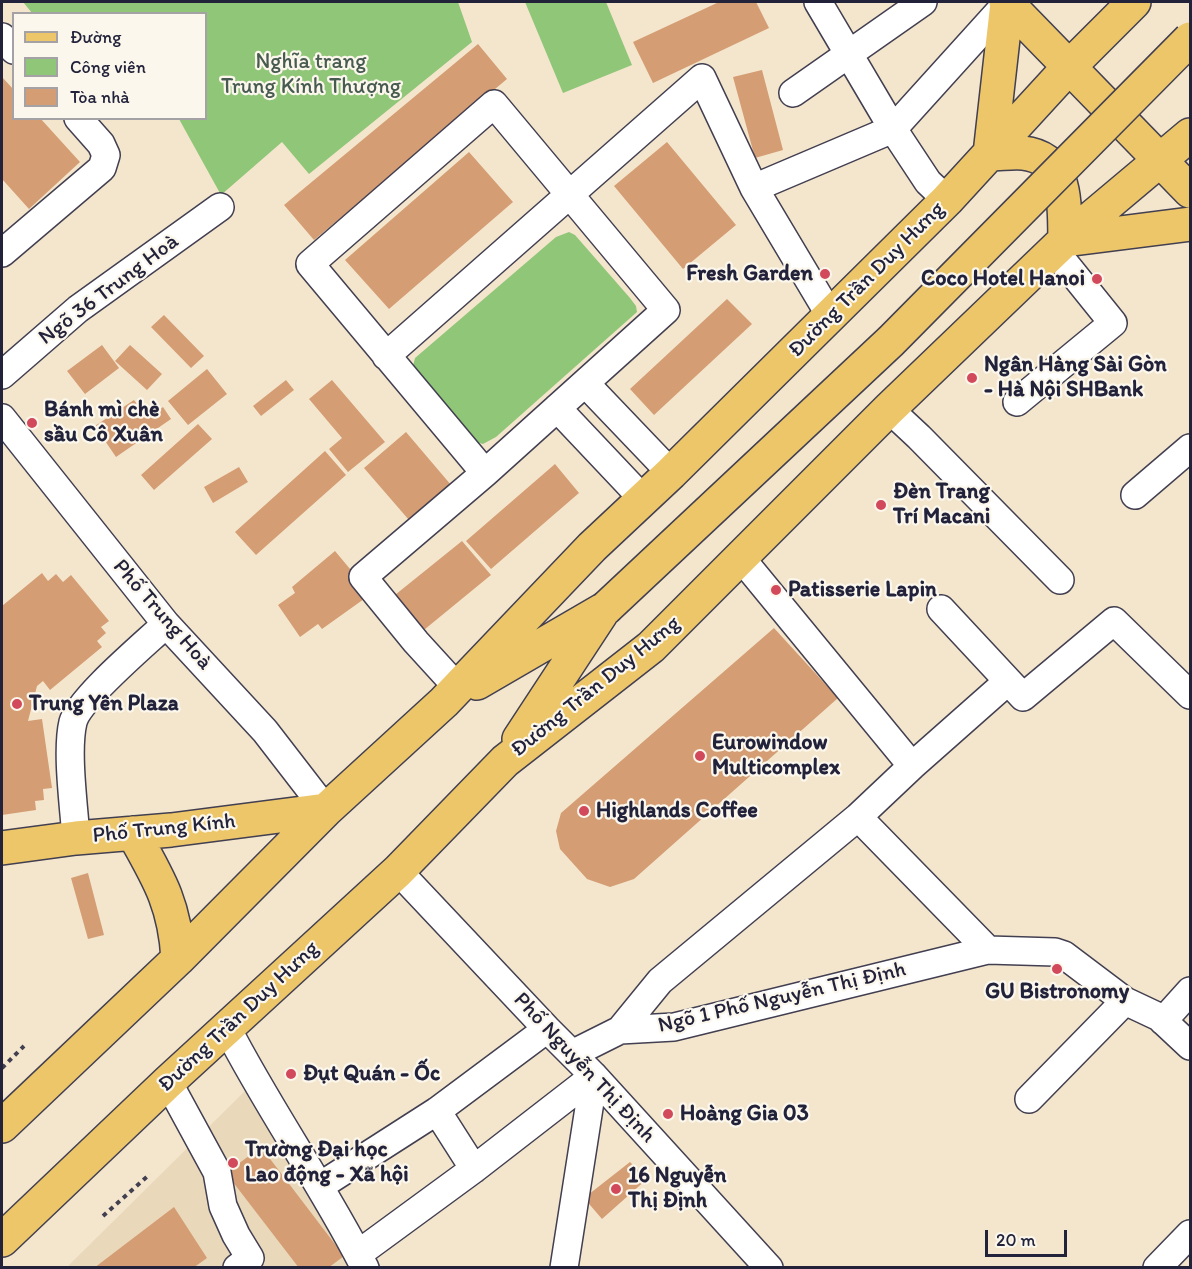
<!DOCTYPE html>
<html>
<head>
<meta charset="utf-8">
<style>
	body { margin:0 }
	#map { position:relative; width:1192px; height:1269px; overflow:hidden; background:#f4e6cd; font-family:Itim,sans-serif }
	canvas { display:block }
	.frame { position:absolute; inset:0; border:3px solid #22223b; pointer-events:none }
	.legend { position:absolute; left:12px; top:12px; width:195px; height:108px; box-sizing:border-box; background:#fbf7ec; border:2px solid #a4a2a5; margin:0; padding:8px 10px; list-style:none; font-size:18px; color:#22223b }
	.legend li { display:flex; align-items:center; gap:12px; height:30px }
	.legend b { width:30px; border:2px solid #a4a2a5 }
	.scale { position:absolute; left:985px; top:1230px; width:82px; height:27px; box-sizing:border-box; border:3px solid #22223b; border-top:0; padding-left:8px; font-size:18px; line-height:21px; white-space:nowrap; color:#22223b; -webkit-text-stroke:4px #fbf7ec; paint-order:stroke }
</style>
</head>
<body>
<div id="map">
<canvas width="1192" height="1269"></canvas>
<div class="frame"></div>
<ul class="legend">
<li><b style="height:8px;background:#ecc669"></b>Đường</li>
<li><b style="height:16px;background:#90c678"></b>Công viên</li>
<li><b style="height:16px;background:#d49d74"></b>Tòa nhà</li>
</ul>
<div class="scale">20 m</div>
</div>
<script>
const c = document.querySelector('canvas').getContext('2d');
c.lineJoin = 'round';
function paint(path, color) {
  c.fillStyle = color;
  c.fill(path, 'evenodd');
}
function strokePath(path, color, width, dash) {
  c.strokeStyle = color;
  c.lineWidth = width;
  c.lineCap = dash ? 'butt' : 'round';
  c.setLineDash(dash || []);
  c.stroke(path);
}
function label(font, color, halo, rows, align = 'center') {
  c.font = font + ' Itim,sans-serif';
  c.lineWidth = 4.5;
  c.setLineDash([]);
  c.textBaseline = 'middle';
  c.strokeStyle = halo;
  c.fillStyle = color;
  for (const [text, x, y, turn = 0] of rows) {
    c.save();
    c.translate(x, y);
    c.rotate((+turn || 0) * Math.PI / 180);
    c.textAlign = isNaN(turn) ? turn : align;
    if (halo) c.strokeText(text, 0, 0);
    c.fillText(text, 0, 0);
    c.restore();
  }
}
paint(new Path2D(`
	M 248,1088 L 356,1268 L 66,1268 Z`), '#ead8ba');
paint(new Path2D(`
	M 23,2 L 458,2 L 472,42 L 309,174 L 282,142 L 221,195 L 179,119 L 206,118 L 206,14 L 32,13 Z
	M 525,2 L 606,2 L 632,65 L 563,93 Z
	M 569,232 L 575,235 L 630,298 L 636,306 L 637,312 L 496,437 L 483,444 L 476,442 L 416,373 L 413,366 L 415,358 L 556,237 Z`), '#90c678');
paint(new Path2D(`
	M 1077,2 L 1190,2 L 1190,110 L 1180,99 L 1177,101 L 1129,55 L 1131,53 Z`), '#f4e6cd');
paint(new Path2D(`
	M 719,2 L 756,2 L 769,28 L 653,83 L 633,42 Z
	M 478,44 L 507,79 L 314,240 L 284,205 Z
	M 762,70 L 783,150 L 755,158 L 733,77 Z
	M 2,77 L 14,90 L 14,118 L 40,118 L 80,162 L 29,209 L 2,179 Z
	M 667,142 L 736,225 L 683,269 L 614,186 Z
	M 469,152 L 513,202 L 389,309 L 345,260 Z
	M 727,299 L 752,324 L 654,415 L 630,389 Z
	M 164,315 L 204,356 L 191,368 L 151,327 Z
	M 102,345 L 119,368 L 85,394 L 67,371 Z
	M 130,345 L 162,374 L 147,390 L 115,361 Z
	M 207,369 L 227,394 L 188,425 L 168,401 Z
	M 286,380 L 294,390 L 261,416 L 253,406 Z
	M 332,380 L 385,442 L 348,472 L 329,449 L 342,438 L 309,399 Z
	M 134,400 L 147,418 L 163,407 L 171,419 L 116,457 L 95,426 Z
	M 198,424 L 212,439 L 154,490 L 141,475 Z
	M 406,432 L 457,492 L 415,527 L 364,468 Z
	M 325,451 L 346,475 L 256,555 L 235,532 Z
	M 555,464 L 579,493 L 491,569 L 466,541 Z
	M 239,467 L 248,482 L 213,503 L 204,487 Z
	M 462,541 L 491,575 L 419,634 L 390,599 Z
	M 335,551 L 371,594 L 322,629 L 318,624 L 300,637 L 278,605 L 295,593 L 292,587 Z
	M 42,573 L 48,581 L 56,574 L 63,582 L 71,575 L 109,621 L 101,627 L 106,633 L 97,641 L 102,647 L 50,690 L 43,681 L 37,686 L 28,721 L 42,719 L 52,788 L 43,789 L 44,800 L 35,801 L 36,810 L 2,815 L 2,606 Z
	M 774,628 L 838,698 L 634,879 L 610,887 L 587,879 L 560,849 L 556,831 L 561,813 Z
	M 88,873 L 104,935 L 88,939 L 71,878 Z
	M 261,1147 L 344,1256 L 328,1268 L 299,1268 L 226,1173 Z
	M 630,1162 L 647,1179 L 602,1219 L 584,1198 Z
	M 174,1207 L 207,1258 L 193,1268 L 94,1268 Z`), '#d49d74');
const minor = new Path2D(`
	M 818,2 L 893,129 L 928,182 L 947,200
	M 2,37 L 14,50
	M 793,93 L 923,2
	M 754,188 L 893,129 L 1007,3
	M 2,253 L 102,168 L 106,155 L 101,144 L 78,118
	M 386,356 L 702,78 L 754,188 L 831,317
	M 2,375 L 78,309 L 220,207
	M 585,383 L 671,473
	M 1017,402 L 1113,323 L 1055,251
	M 557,408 L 643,499
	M 889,409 L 919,437 L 1060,580
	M 2,418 L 166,624 L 265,731 L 326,810
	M 1135,495 L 1190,448
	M 741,558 L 912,766
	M 941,609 L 1023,697 L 1114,621 L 1190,695
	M 458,688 L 416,642 L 363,577 L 485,473 L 666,310 L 494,104 L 310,264 L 485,473
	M 858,817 L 988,950
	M 76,838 C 74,807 66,751 73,722 C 79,699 146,643 166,624
	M 398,871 L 547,1029 L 594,1076 L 769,1268
	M 1163,1021 L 1190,991
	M 227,1028 C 269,1110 323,1185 365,1268
	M 620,1030 L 674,1027 L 988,950 L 1055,952 L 1064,955 L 1125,1001 L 1159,1017 L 1190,1046
	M 572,1054 L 620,1030 L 660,981 L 858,817 L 912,766 L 1007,682
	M 168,1082 L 217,1172 L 223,1206 L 236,1235 L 250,1258 L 237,1268
	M 1029,1099 L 1125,1001
	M 437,1111 L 474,1169
	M 320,1186 L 437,1111 L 547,1029
	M 358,1254 L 474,1169 L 594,1076
	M 564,1268 L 594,1076
	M 1157,1268 L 1190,1234`);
const major = new Path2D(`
	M 1006,2 L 1190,191
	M 990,154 L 1007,3
	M 990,154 C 1001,154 1012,152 1023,153 C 1069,158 1064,205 1065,240
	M 1065,240 L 1190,224
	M 477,683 L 606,608
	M 519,739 L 601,614
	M 133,833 C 159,879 175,905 178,959
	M 2,848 L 76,838 L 171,830 L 326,810
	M 2,1126 L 178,959 L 326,810 L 444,702 L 592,547 L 671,473 L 947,200 L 1069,67 L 1134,2
	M 2,1240 L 168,1082 L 398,871 L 505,761 L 651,647 L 889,409 L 1065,240 L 1190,135`);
strokePath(minor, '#423f51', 30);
strokePath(major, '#423f51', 36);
strokePath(new Path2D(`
	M 2,1068 L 24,1046
	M 103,1216 L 150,1174`), '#423f51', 4, [4.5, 4.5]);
strokePath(minor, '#fff', 27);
strokePath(major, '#ecc669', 33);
const majorBridge = new Path2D(`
	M 606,608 L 891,341 L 1190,39`);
strokePath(majorBridge, '#423f51', 36, []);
strokePath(majorBridge, '#ecc669', 33);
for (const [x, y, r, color] of [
	[825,274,6,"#d1495b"],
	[1097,279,6,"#d1495b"],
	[972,378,6,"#d1495b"],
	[32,423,6,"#d1495b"],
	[881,505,6,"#d1495b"],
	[776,590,6,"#d1495b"],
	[17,704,6,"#d1495b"],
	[700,756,6,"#d1495b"],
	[584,811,6,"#d1495b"],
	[1057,969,6,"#d1495b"],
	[291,1074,6,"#d1495b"],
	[668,1114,6,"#d1495b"],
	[233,1163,6,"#d1495b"],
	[616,1189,6,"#d1495b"]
]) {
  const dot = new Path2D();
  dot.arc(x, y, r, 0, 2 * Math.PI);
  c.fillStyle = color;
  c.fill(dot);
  strokePath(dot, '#fbf7ec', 2);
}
label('22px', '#485b50', '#fbf7ec', [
	["Nghĩa trang",311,62],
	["Trung Kính Thượng",311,87]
]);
label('bold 22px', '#22223b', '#fbf7ec', [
	["Fresh Garden",813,274,"right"],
	["Coco Hotel Hanoi",1085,279,"right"],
	["Ngân Hàng Sài Gòn",984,365],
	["- Hà Nội SHBank",984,390],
	["Bánh mì chè",44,410],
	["sầu Cô Xuân",44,435],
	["Đèn Trang",893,492],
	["Trí Macani",893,517],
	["Patisserie Lapin",788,590],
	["Trung Yên Plaza",29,704],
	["Eurowindow",712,743],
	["Multicomplex",712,768],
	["Highlands Coffee",596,811],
	["GU Bistronomy",1057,992,"center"],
	["Đụt Quán - Ốc",303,1074],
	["Hoàng Gia 03",680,1114],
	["Trường Đại học",245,1150],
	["Lao động - Xã hội",245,1175],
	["16 Nguyễn",628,1176],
	["Thị Định",628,1201]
], 'left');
label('22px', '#22223b', '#fbf7ec', [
	["Đường Trần Duy Hưng",867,280,-45],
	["Ngõ 36 Trung Hoà",109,290,-37],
	["Phố Trung Hoà",162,615,49],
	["Đường Trần Duy Hưng",596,687,-39],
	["Phố Trung Kính",164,829,-6],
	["Ngõ 1 Phố Nguyễn Thị Định",782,998,-13],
	["Đường Trần Duy Hưng",239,1017,-43],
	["Phố Nguyễn Thị Định",584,1068,47]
]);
</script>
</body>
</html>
